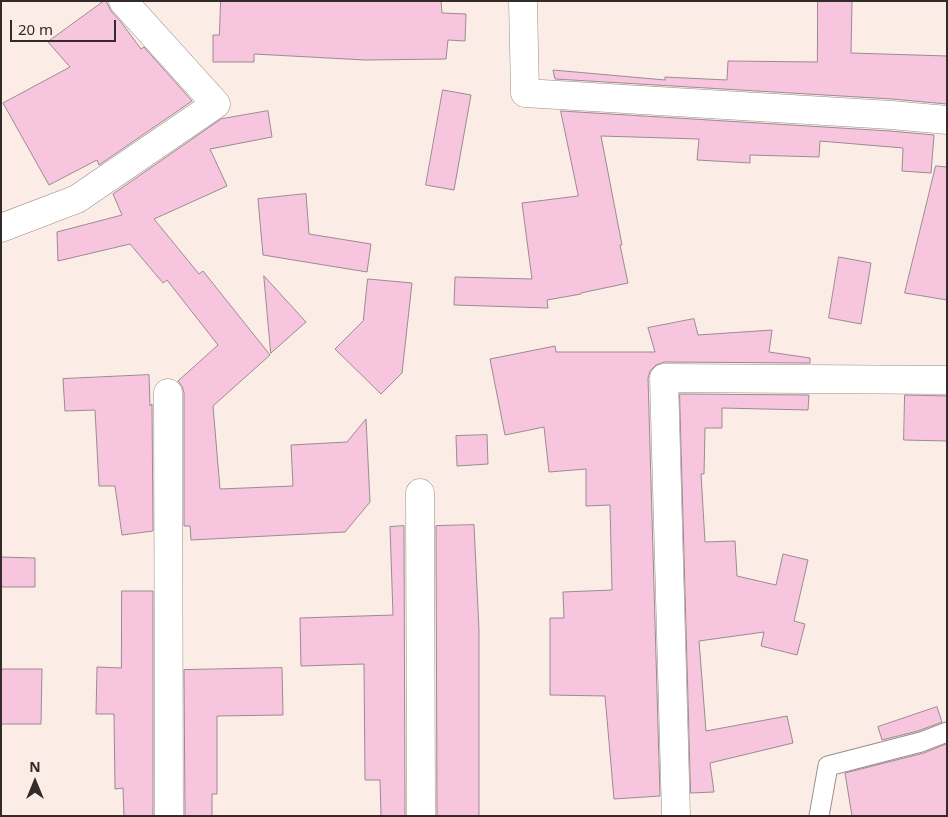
<!DOCTYPE html>
<html>
<head>
<meta charset="utf-8">
<style>
	body { margin:0 }
	#map { position:relative; width:948px; height:817px; overflow:hidden; background:#fbece5; font-family:"Noto Sans",sans-serif }
	canvas { display:block }
	.frame { position:absolute; inset:0; border:2px solid #312c29; pointer-events:none }
	.north { position:absolute; left:10px; top:757px; width:50px; height:50px; -webkit-text-stroke:4px #fbece5; paint-order:stroke; rotate:0deg; font-size:14px; font-weight:700; line-height:20px; text-align:center; color:#312c29 }
	.north::after { content:''; display:block; margin:auto; width:18px; height:22px; background:#312c29; clip-path:polygon(50% 0,100% 100%,50% 72%,0 100%) }
	.scale { position:absolute; left:10px; top:20px; width:106px; height:22px; box-sizing:border-box; border:2px solid #312c29; border-top:0; padding-left:6px; font-size:15px; line-height:18px; white-space:nowrap; color:#312c29; -webkit-text-stroke:4px #fbece5; paint-order:stroke }
</style>
</head>
<body>
<div id="map">
<canvas width="948" height="817"></canvas>
<div class="frame"></div>
<div class="north">N</div>
<div class="scale">20 m</div>
</div>
<script>
const c = document.querySelector('canvas').getContext('2d');
c.lineJoin = 'round';
function paint(path, color) {
  c.fillStyle = color;
  c.fill(path, 'evenodd');
}
function strokePath(path, color, width, dash) {
  c.strokeStyle = color;
  c.lineWidth = width;
  c.lineCap = dash ? 'butt' : 'round';
  c.setLineDash(dash || []);
  c.stroke(path);
}
const building = new Path2D(`
	M 104,1 L 106,1 L 111,11 L 121,22 L 141,49 L 144,47 L 192,101 L 99,165 L 97,160 L 49,185 L 3,103 L 70,67 L 48,42 Z
	M 221,1 L 441,1 L 442,13 L 466,14 L 465,41 L 448,40 L 446,59 L 365,60 L 254,54 L 254,62 L 213,62 L 213,35 L 219,35 Z
	M 818,1 L 852,1 L 851,53 L 947,56 L 947,104 L 892,99 L 555,79 L 553,70 L 665,80 L 665,77 L 727,80 L 728,61 L 817,62 Z
	M 443,90 L 471,95 L 454,190 L 426,185 Z
	M 268,111 L 272,137 L 210,149 L 227,186 L 154,219 L 199,274 L 203,271 L 270,355 L 213,406 L 220,489 L 293,486 L 291,445 L 347,442 L 366,419 L 370,502 L 345,532 L 191,540 L 190,526 L 184,526 L 184,393 L 182,386 L 178,381 L 218,345 L 167,280 L 163,283 L 130,244 L 58,261 L 57,232 L 122,215 L 113,194 L 221,119 Z
	M 561,111 L 890,131 L 934,135 L 931,173 L 902,171 L 903,148 L 820,141 L 819,157 L 750,155 L 750,163 L 697,160 L 699,139 L 601,136 L 622,245 L 620,245 L 628,283 L 581,293 L 581,294 L 547,300 L 548,308 L 454,305 L 455,277 L 532,279 L 522,203 L 578,196 Z
	M 936,166 L 947,167 L 947,300 L 905,293 Z
	M 306,194 L 309,234 L 371,244 L 367,272 L 263,255 L 258,199 Z
	M 839,257 L 871,263 L 861,324 L 829,318 Z
	M 264,276 L 306,322 L 271,353 Z
	M 368,279 L 412,283 L 402,373 L 381,394 L 335,349 L 363,321 Z
	M 694,319 L 698,335 L 772,330 L 769,352 L 810,358 L 810,363 L 664,362 L 656,365 L 650,371 L 648,378 L 660,796 L 614,799 L 605,696 L 550,695 L 550,618 L 564,618 L 563,592 L 612,590 L 610,505 L 586,506 L 586,469 L 549,472 L 544,427 L 505,435 L 490,359 L 555,346 L 556,352 L 655,352 L 648,328 Z
	M 149,375 L 150,406 L 152,404 L 153,531 L 122,535 L 115,486 L 99,486 L 95,410 L 65,411 L 63,379 Z
	M 680,394 L 809,395 L 808,410 L 722,408 L 722,428 L 705,428 L 704,474 L 701,474 L 705,542 L 735,541 L 737,576 L 776,585 L 783,554 L 808,560 L 794,621 L 805,624 L 797,655 L 761,646 L 764,632 L 699,641 L 706,731 L 787,716 L 793,743 L 710,763 L 714,792 L 691,793 Z
	M 905,395 L 947,396 L 947,441 L 904,440 Z
	M 487,435 L 488,464 L 457,466 L 456,436 Z
	M 474,525 L 479,630 L 479,816 L 437,816 L 436,526 Z
	M 404,526 L 405,816 L 381,816 L 380,780 L 365,780 L 364,664 L 301,666 L 300,618 L 393,615 L 390,527 Z
	M 1,557 L 35,558 L 35,587 L 1,587 Z
	M 122,591 L 153,591 L 153,816 L 124,816 L 123,788 L 115,789 L 114,714 L 96,714 L 97,667 L 121,668 Z
	M 282,668 L 283,715 L 217,716 L 217,794 L 212,794 L 212,816 L 185,816 L 184,670 Z
	M 1,669 L 42,669 L 41,724 L 1,724 Z
	M 937,707 L 942,722 L 918,731 L 882,740 L 878,727 Z
	M 947,744 L 947,816 L 852,816 L 845,773 L 924,753 Z`);
paint(building, '#f8c5df');
strokePath(building, '#998b92', 1);
const lane = new Path2D(`
	M 819,816 L 828,766 L 921,742 L 947,732`);
const street = new Path2D(`
	M 523,1 L 525,93 L 891,115 L 947,120
	M 1,228 L 77,199 L 216,104 L 123,1
	M 168,393 L 169,816
	M 420,493 L 421,816
	M 676,816 L 664,378 L 947,380`);
strokePath(lane, '#9b8d86', 21);
strokePath(street, '#9b8d86', 29);
strokePath(lane, '#fff', 19);
strokePath(street, '#fff', 28);
</script>
</body>
</html>
